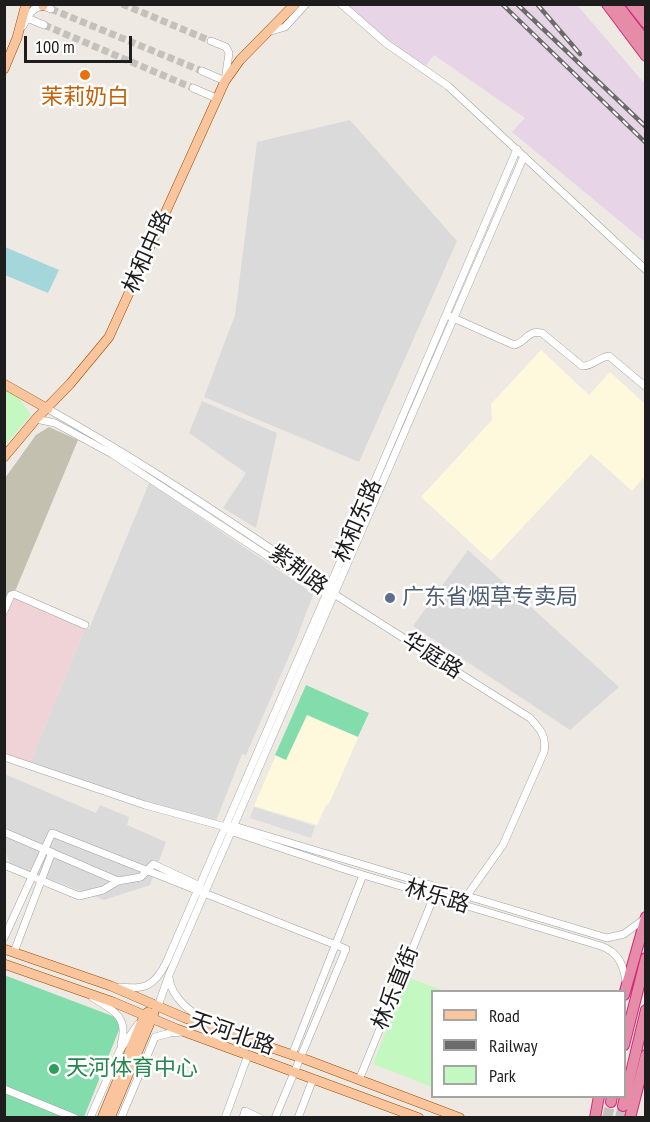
<!DOCTYPE html>
<html>
<head>
<meta charset="utf-8">
<style>
	body { margin:0 }
	#map { position:relative; width:650px; height:1122px; overflow:hidden; background:#eee9e3; font-family:"PT Sans Narrow",sans-serif }
	canvas { display:block }
	.frame { position:absolute; inset:0; border:6px solid #1d1d1d; pointer-events:none }
	.legend { position:absolute; left:431px; top:990px; width:195px; height:108px; box-sizing:border-box; background:#fff; border:2px solid #a5a5a5; margin:0; padding:8px 10px; list-style:none; font-size:18px; color:#1d1d1d }
	.legend li { display:flex; align-items:center; gap:12px; height:30px }
	.legend b { width:30px; border:2px solid #a5a5a5 }
	.scale { position:absolute; left:24px; top:36px; width:108px; height:27px; box-sizing:border-box; border:3px solid #1d1d1d; border-top:0; padding-left:8px; font-size:18px; line-height:21px; white-space:nowrap; color:#1d1d1d; -webkit-text-stroke:4px #fff; paint-order:stroke }
</style>
</head>
<body>
<div id="map">
<canvas width="650" height="1122"></canvas>
<div class="frame"></div>
<ul class="legend">
<li><b style="height:8px;background:#fac49d"></b>Road</li>
<li><b style="height:8px;background:#6b6b6b"></b>Railway</li>
<li><b style="height:16px;background:#c4f8c1"></b>Park</li>
</ul>
<div class="scale">100 m</div>
</div>
<script>
const c = document.querySelector('canvas').getContext('2d');
c.lineJoin = 'round';
function paint(path, color) {
  c.fillStyle = color;
  c.fill(path, 'evenodd');
}
function strokePath(path, color, width, dash) {
  c.strokeStyle = color;
  c.lineWidth = width;
  c.lineCap = dash ? 'butt' : 'round';
  c.setLineDash(dash || []);
  c.stroke(path);
}
function label(font, color, halo, rows, align = 'center') {
  c.font = font + ' "PT Sans Narrow","Noto Sans SC",sans-serif';
  c.lineWidth = 5;
  c.setLineDash([]);
  c.textBaseline = 'middle';
  c.strokeStyle = halo;
  c.fillStyle = color;
  for (const [text, x, y, turn = 0] of rows) {
    c.save();
    c.translate(x, y);
    c.rotate((+turn || 0) * Math.PI / 180);
    c.textAlign = isNaN(turn) ? turn : align;
    if (halo) c.strokeText(text, 0, 0);
    c.fillText(text, 0, 0);
    c.restore();
  }
}
paint(new Path2D(`
	M 350,120 L 457,241 L 359,462 L 204,397 L 235,315 L 257,142 Z
	M 202,401 L 277,433 L 256,528 L 223,508 L 246,473 L 189,433 Z
	M 149,483 L 305,588 L 313,595 L 296,640 L 246,755 L 242,754 L 216,821 L 172,810 L 30,763 L 85,628 L 89,629 Z
	M 468,550 L 619,687 L 570,730 L 413,626 Z
	M 7,775 L 96,813 L 100,805 L 129,817 L 127,825 L 166,842 L 150,885 L 104,900 L 10,864 L 5,851 L 4,779 Z`), '#dbdada');
paint(new Path2D(`
	M 13,596 L 85,628 L 30,763 L 5,753 L 4,616 Z`), '#efd3d6');
paint(new Path2D(`
	M 348,5 L 577,5 L 645,84 L 645,242 L 512,132 L 525,118 L 434,55 L 424,68 L 378,33 Z`), '#e7d5e7');
paint(new Path2D(`
	M 541,350 L 589,395 L 610,372 L 645,404 L 645,476 L 632,491 L 591,454 L 491,561 L 421,497 L 492,420 L 491,404 Z
	M 306,685 L 369,713 L 329,804 L 326,805 L 317,825 L 254,806 Z`), '#fef9dc');
paint(new Path2D(`
	M 49,427 L 78,440 L 16,589 L 9,596 L 5,607 L 5,478 L 36,435 Z`), '#c3c0af');
paint(new Path2D(`
	M 5,390 L 17,396 L 31,415 L 5,445 Z
	M 407,977 L 444,991 L 432,992 L 432,1087 L 373,1064 Z`), '#c4f8c1');
paint(new Path2D(`
	M 306,685 L 369,713 L 358,737 L 307,715 L 286,760 L 275,755 Z
	M 4,975 L 123,1020 L 84,1117 L 5,1117 Z`), '#83dcac');
paint(new Path2D(`
	M 254,807 L 315,826 L 311,838 L 250,818 Z`), '#ddd');
paint(new Path2D(`
	M 5,247 L 59,270 L 48,293 L 5,275 Z`), '#a4d7db');
strokePath(new Path2D(`
	M 122,4 L 211,41
	M 51,9 L 202,71
	M 44,25 L 193,88`), '#c4c0bb', 7, [7, 3.5]);
strokePath(new Path2D(`
	M 607,1118 L 611,1102
	M 620,1118 L 623,1106`), '#c4c0bb', 10, [10, 5]);
const minor = new Path2D(`
	M 341,4 L 387,44 L 448,86 L 646,270
	M 27,18 L 44,25
	M 23,26 C 28,16 32,7 43,6 L 51,9
	M 268,32 L 285,27 L 306,4
	M 202,71 L 225,81 L 229,53 L 226,47 L 211,41
	M 193,88 L 216,98
	M 449,316 L 514,345 C 527,342 526,330 542,333 L 582,366 C 592,367 599,357 609,356 L 646,387
	M 48,409 C 145,463 237,526 329,588 L 334,594 L 530,718 C 540,729 547,736 544,752 L 503,845 L 461,904
	M 36,419 L 55,423 L 112,454 L 301,578 L 327,594 L 331,594
	M 4,611 L 11,595 L 14,594 L 85,625
	M 4,757 L 145,805 L 226,827 L 234,826 L 607,938 L 624,934 L 643,920 L 645,917
	M 230,831 L 350,871 L 601,946 C 618,952 623,964 626,981
	M 4,832 L 118,881 L 141,877 L 153,864 L 200,886
	M 4,865 L 79,896 L 103,890 L 118,881
	M 4,938 L 52,833 L 346,949 L 275,1118
	M 14,952 L 52,852
	M 169,978 C 172,1003 200,1017 219,1030 L 215,1042
	M 119,987 C 144,990 154,987 166,963 L 329,588 L 517,149
	M 93,998 C 114,1010 129,1018 121,1044
	M 158,1006 L 169,975 L 524,156
	M 292,1055 L 363,875
	M 359,1080 L 434,896
	M 4,1089 L 75,1118
	M 90,1118 L 120,1050 L 138,1024
	M 121,1118 L 155,1037 L 170,1033 L 182,1032
	M 225,1118 L 248,1055
	M 243,1118 L 245,1111 L 260,1118
	M 298,1118 L 313,1079`);
const major = new Path2D(`
	M 43,4 L 43,6
	M 4,69 L 17,38 L 26,4
	M 4,384 L 48,409
	M 4,457 L 36,419 L 70,384 L 109,337 L 225,81 L 240,60 L 295,4
	M 4,949 L 111,986 L 185,1018 L 307,1060 L 460,1118
	M 4,964 L 113,1002 L 177,1029 L 419,1118
	M 102,1118 L 145,1014 L 148,1012
	M 110,1118 L 154,1013`);
const highway = new Path2D(`
	M 607,4 L 646,56
	M 617,4 L 646,42
	M 631,4 L 646,23
	M 643,4 L 646,9
	M 624,995 L 646,917
	M 624,1045 L 646,958
	M 611,1102 L 612,1096
	M 623,1106 L 646,1010
	M 595,1118 L 599,1096
	M 630,1118 L 646,1055`);
strokePath(minor, '#a1a1a1', 8);
strokePath(major, '#944f03', 10);
strokePath(highway, '#d5277c', 12);
strokePath(minor, '#fff', 7);
strokePath(major, '#fac49d', 9);
strokePath(highway, '#e58ca9', 10);
const rail = new Path2D(`
	M 502,4 L 646,143
	M 517,4 L 646,127
	M 537,4 L 580,54`);
strokePath(rail, '#6b6b6b', 4.5);
strokePath(rail, '#fff', 2, [7]);
for (const [x, y, r, color] of [
	[85,75,6,"#e8710a"],
	[390,598,6,"#5c6f8a"],
	[54,1069,6,"#2e9e5b"]
]) {
  const dot = new Path2D();
  dot.arc(x, y, r, 0, 2 * Math.PI);
  c.fillStyle = color;
  c.fill(dot);
  strokePath(dot, '#fff', 2);
}
label('22px', '#c56008', '#fff', [
	["茉莉奶白",85,98]
]);
label('22px', '#1d1d1d', '#fff', [
	["林和中路",148,252,-66],
	["林和东路",358,521,-67],
	["紫荆路",298,570,37],
	["华庭路",432,656,32],
	["林乐路",437,897,17],
	["林乐直街",396,988,-68],
	["天河北路",232,1034,19]
]);
label('22px', '#4e5e75', '#fff', [
	["广东省烟草专卖局",402,598]
], 'left');
label('22px', '#27864d', '#fff', [
	["天河体育中心",66,1069]
], 'left');
</script>
</body>
</html>
